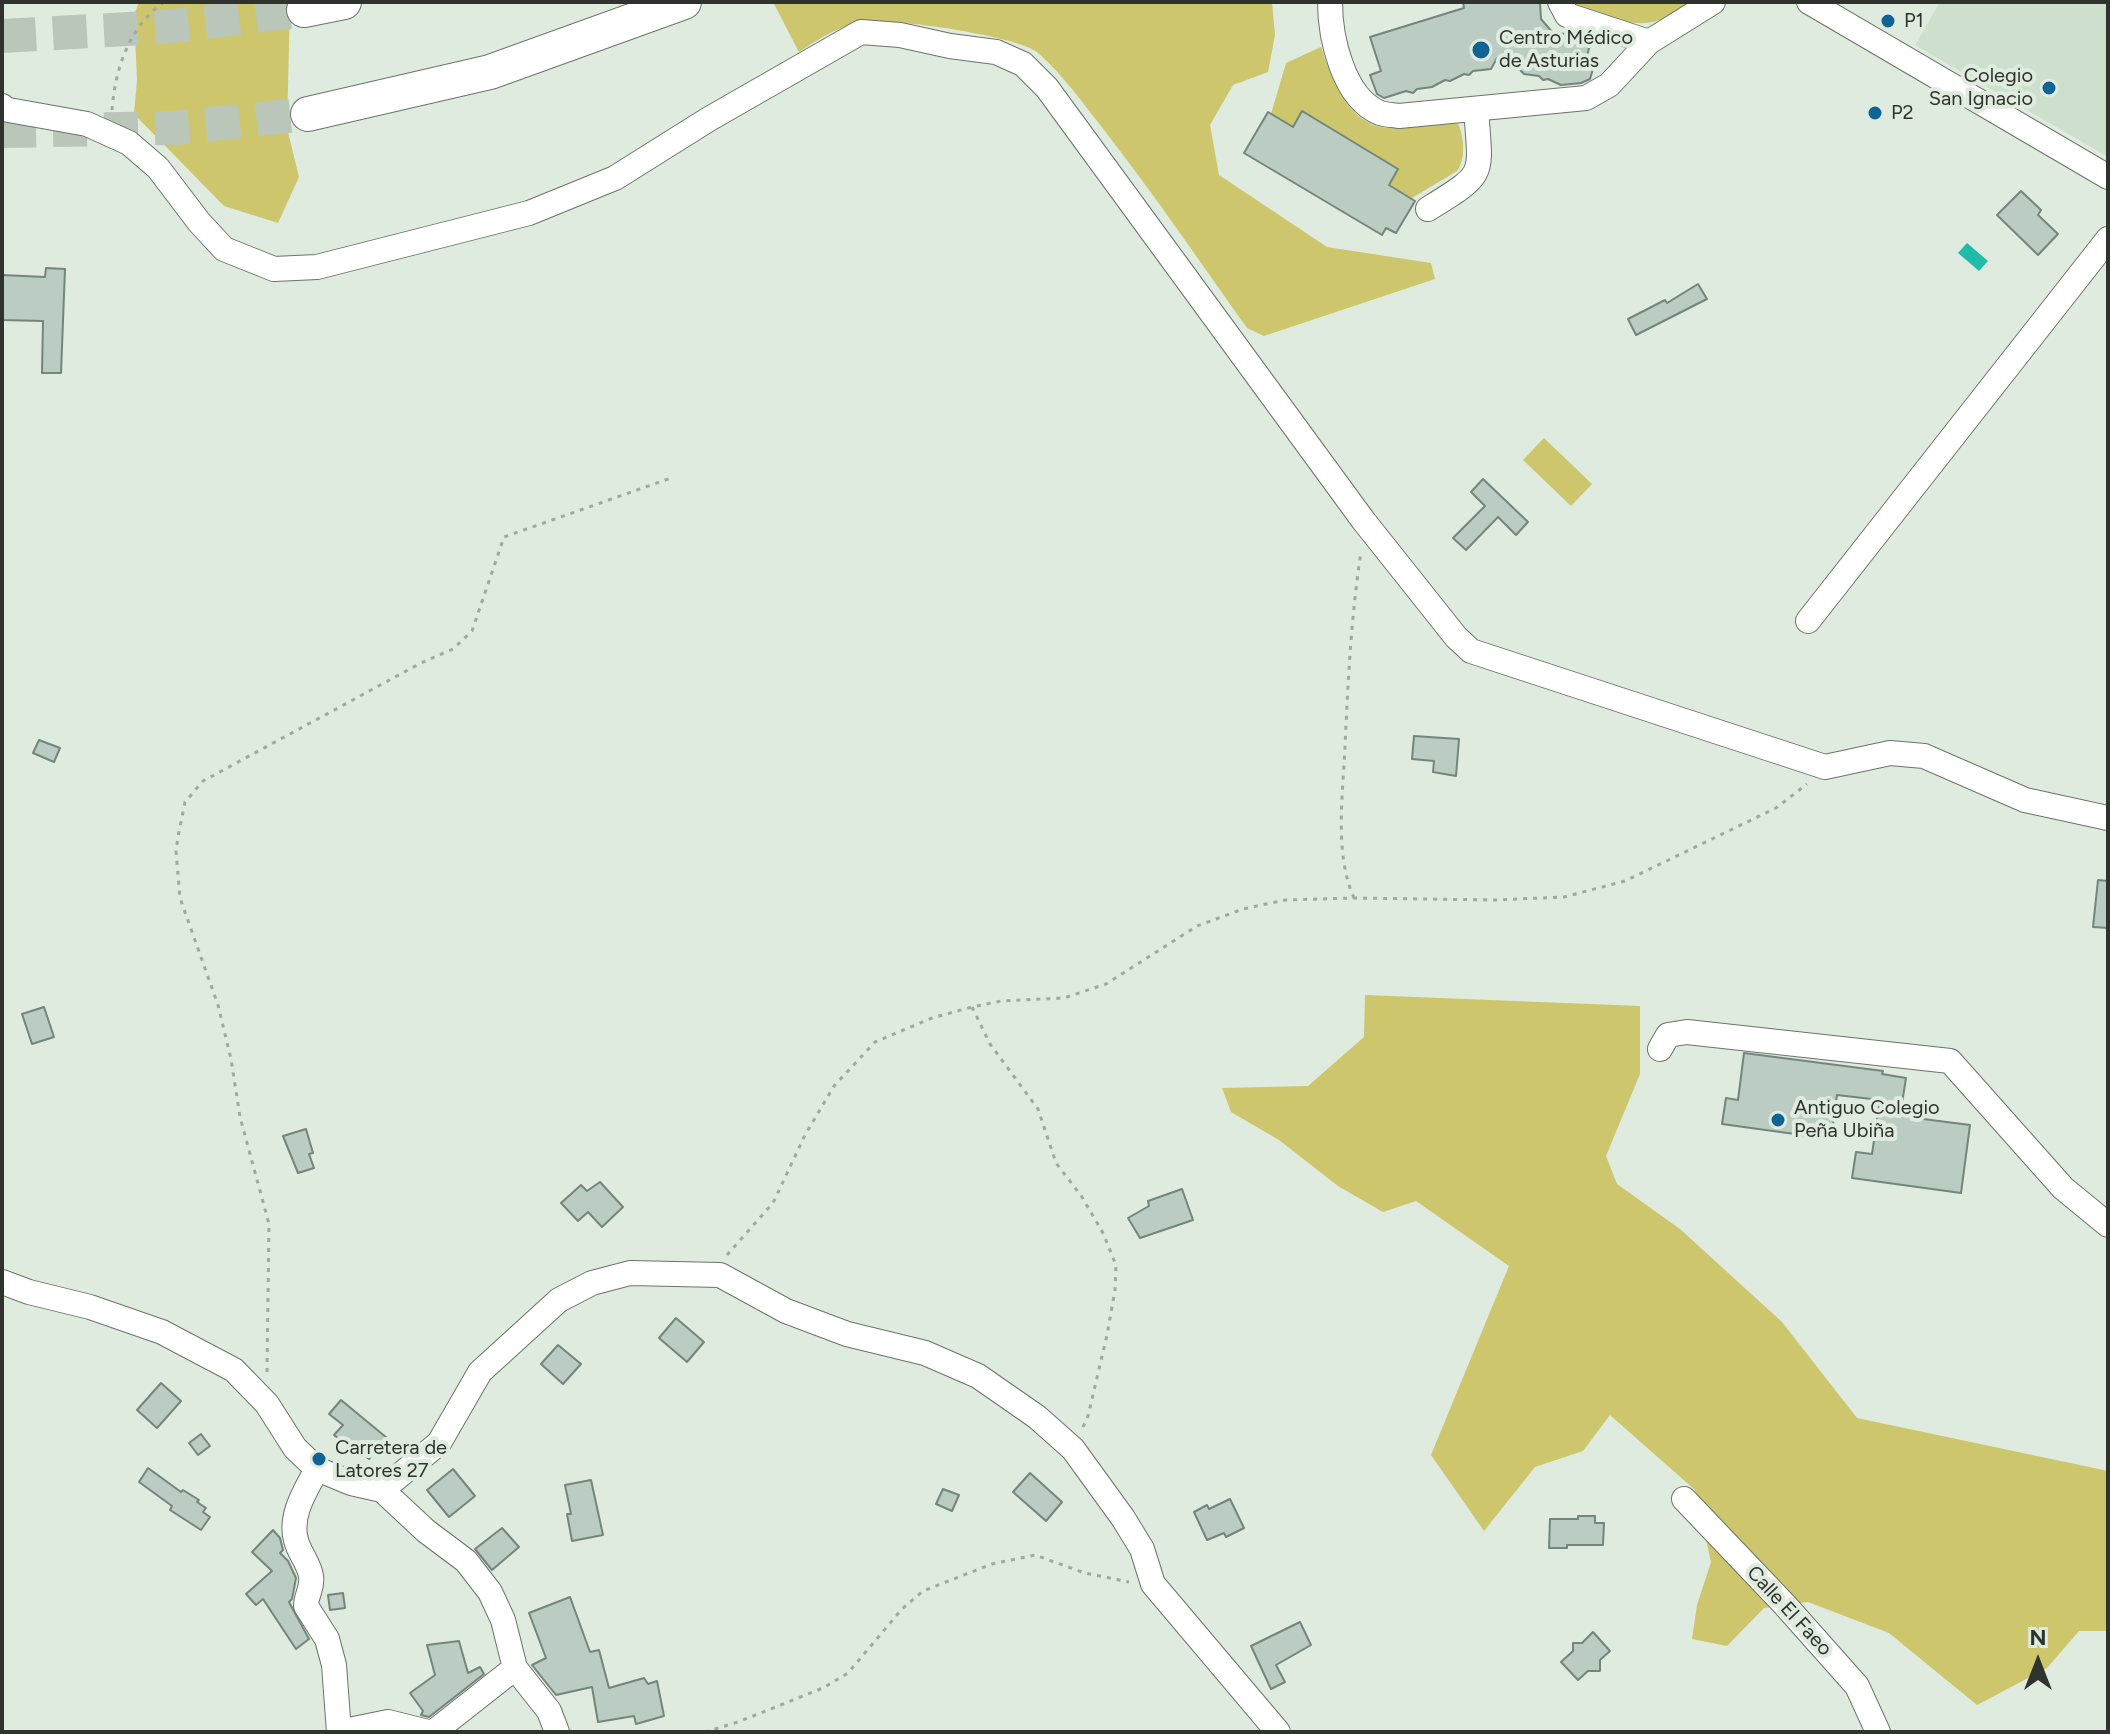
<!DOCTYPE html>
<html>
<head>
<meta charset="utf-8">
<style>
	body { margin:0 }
	#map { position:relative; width:2110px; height:1734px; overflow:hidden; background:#deebde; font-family:Figtree,sans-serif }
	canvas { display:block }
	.frame { position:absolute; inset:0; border:4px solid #2e332e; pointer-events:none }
	.north { position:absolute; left:1998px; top:1622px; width:80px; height:80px; -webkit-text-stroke:6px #deebde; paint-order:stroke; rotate:0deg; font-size:22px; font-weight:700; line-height:32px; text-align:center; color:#2e332e }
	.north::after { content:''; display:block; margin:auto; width:28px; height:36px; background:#2e332e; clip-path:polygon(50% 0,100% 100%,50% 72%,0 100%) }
</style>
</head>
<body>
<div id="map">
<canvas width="2110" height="1734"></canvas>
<div class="frame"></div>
<div class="north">N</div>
</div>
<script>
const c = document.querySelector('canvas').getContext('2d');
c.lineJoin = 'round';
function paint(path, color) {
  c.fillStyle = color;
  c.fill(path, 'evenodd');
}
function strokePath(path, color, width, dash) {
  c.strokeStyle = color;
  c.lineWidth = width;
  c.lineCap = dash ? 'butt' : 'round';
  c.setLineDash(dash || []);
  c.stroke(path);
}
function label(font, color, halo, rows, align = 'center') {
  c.font = font + ' Figtree,sans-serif';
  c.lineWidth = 8;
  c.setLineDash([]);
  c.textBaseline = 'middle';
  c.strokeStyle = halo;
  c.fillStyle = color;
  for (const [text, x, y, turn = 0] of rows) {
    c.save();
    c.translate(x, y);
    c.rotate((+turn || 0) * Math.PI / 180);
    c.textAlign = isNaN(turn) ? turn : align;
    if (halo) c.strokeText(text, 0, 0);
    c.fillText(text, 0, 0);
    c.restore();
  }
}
paint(new Path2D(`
	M 1940,2 L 2108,2 L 2108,157 L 1915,45 Z`), '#cee0cd');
paint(new Path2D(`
	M 139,2 L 290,2 L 287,128 L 299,177 L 278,223 L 224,206 L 134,114 L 137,80 L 134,15 Z
	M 773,2 L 1272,2 L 1275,35 L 1268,72 L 1233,85 L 1210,125 L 1219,175 L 1327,247 L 1431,263 L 1435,279 L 1264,336 L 1247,328 C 1200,262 1154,194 1104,130 C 1083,103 1063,75 1037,52 C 1018,36 884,16 858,22 C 836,28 817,40 799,52 Z
	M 1571,2 L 1693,2 C 1656,25 1647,28 1605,17 C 1591,13 1581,12 1571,2 Z
	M 1321,47 C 1332,79 1348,126 1389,128 C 1409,129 1431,124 1451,122 L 1458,124 C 1464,136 1466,160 1457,171 L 1412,198 L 1389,184 L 1398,169 L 1302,112 L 1293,127 L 1271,114 L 1286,63 Z
	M 1544,438 L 1592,484 L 1571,506 L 1523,460 Z
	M 1365,995 L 1640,1006 L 1640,1074 L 1606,1156 L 1617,1184 L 1680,1229 L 1782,1322 L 1857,1418 L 2108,1471 L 2108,1631 L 2079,1631 L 2047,1668 L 1977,1705 L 1889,1633 L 1808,1602 L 1764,1608 L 1727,1646 L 1692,1639 L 1697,1605 L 1711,1562 L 1695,1490 L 1610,1415 L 1583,1451 L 1535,1467 L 1484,1531 L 1431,1455 L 1509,1266 L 1416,1201 L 1383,1212 L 1338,1186 L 1279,1140 L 1231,1112 L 1222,1088 L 1308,1086 L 1364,1037 Z`), '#cdc66c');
paint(new Path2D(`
	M 1967,243 L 1988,261 L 1979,271 L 1958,253 Z`), '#21bbaa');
const building = new Path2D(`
	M 1463,2 L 1540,2 L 1541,19 L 1553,33 L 1568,34 L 1581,41 L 1591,40 L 1587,56 L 1596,59 L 1590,79 L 1581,83 L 1561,85 L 1548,79 L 1543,80 L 1539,76 L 1524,74 L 1520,70 L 1506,68 L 1497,58 L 1491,69 L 1473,71 L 1469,75 L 1464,74 L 1450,81 L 1445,80 L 1432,87 L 1417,89 L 1413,93 L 1406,91 L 1384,98 L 1377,94 L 1370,75 L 1381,71 L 1370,37 L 1464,8 Z
	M 1302,111 L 1398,169 L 1389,185 L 1415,201 L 1396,233 L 1386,228 L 1382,235 L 1244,153 L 1268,112 L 1293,127 Z
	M 2021,191 L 2041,210 L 2038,215 L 2058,234 L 2038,255 L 1997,215 Z
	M 46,268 L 65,269 L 61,373 L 42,373 L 43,321 L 2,320 L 2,275 L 45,277 Z
	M 1698,284 L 1707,299 L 1636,335 L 1628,319 L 1665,300 L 1667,303 Z
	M 1483,479 L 1528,522 L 1516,535 L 1498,517 L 1466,550 L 1453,538 L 1485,506 L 1471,492 Z
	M 1414,736 L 1459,739 L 1456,776 L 1433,772 L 1434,761 L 1412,759 Z
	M 39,740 L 60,748 L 54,762 L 33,753 Z
	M 2098,880 L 2108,881 L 2108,928 L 2093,927 Z
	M 44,1007 L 54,1037 L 32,1044 L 22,1014 Z
	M 1744,1053 L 1883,1071 L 1882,1074 L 1906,1078 L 1900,1116 L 1970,1125 L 1961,1193 L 1852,1178 L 1856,1152 L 1872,1154 L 1880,1100 L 1837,1095 L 1831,1139 L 1722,1124 L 1726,1098 L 1738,1100 Z
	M 306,1129 L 313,1153 L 309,1154 L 314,1168 L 298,1173 L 283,1136 Z
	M 600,1182 L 623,1207 L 602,1227 L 588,1212 L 578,1221 L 561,1203 L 581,1185 L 587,1191 Z
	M 1182,1189 L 1193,1220 L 1140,1238 L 1128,1218 L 1149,1206 L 1148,1201 Z
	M 676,1318 L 704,1342 L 687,1362 L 659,1338 Z
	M 558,1345 L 581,1364 L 563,1384 L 541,1364 Z
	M 161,1383 L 181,1401 L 157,1428 L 137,1410 Z
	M 341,1400 L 387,1438 L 369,1459 L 360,1452 L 359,1455 L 334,1435 L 343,1425 L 329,1414 Z
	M 201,1434 L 210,1446 L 198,1455 L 189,1443 Z
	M 148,1468 L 181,1492 L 183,1490 L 199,1500 L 197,1502 L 206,1508 L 203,1512 L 210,1517 L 201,1530 L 170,1510 L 172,1506 L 139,1482 Z
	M 453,1469 L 475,1496 L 449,1517 L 427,1490 Z
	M 1030,1473 L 1062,1502 L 1046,1521 L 1013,1492 Z
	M 591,1480 L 603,1535 L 572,1541 L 567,1514 L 571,1514 L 565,1485 Z
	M 943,1489 L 959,1495 L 952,1511 L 936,1504 Z
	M 1230,1499 L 1244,1528 L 1226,1537 L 1224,1533 L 1207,1540 L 1194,1512 L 1207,1505 L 1209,1509 Z
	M 1578,1516 L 1595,1516 L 1595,1523 L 1604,1523 L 1603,1545 L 1567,1545 L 1567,1548 L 1549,1548 L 1550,1519 L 1578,1519 Z
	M 502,1528 L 519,1547 L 492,1570 L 475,1549 Z
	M 273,1530 L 280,1538 L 283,1550 L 280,1553 L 288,1561 L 296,1578 L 292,1599 L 289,1602 L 309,1639 L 296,1649 L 263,1599 L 256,1605 L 246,1594 L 272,1571 L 252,1552 Z
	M 343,1593 L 345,1608 L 330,1610 L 328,1595 Z
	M 570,1597 L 590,1652 L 599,1650 L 609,1688 L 644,1678 L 648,1684 L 657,1681 L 664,1716 L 636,1724 L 634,1716 L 598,1722 L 592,1687 L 556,1695 L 532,1665 L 546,1658 L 529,1613 Z
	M 1300,1622 L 1311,1645 L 1276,1665 L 1285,1682 L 1271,1689 L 1251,1646 Z
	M 1593,1632 L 1610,1651 L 1600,1660 L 1600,1671 L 1588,1671 L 1578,1680 L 1561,1662 L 1573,1651 L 1573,1643 L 1582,1643 Z
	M 459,1641 L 468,1673 L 480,1667 L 484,1674 L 429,1717 L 421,1715 L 423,1711 L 410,1693 L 435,1675 L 427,1645 Z`);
paint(building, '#bbccc3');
strokePath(building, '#74857c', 2);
strokePath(new Path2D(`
	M 2,36 L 165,27 L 304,10
	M 2,131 L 175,128 L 308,114`), '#bbc6bb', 34, [34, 17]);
const minor = new Path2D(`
	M 1330,2 C 1330,37 1343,98 1380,113 C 1386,115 1394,115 1399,116 L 1586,98 L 1609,85 L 1649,42 L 1713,2
	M 1560,2 L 1567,15 L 1649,42
	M 1809,2 L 2108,177
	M 2,106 L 3,109 L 87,124 L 129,143 L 158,168 L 199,222 L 224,249 L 274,269 L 317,267 L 529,213 L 615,178 L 709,119 L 861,32 L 900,35 L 950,46 L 996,52 L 1023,64 L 1047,88 L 1363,520 L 1456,637 L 1471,651 L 1825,767 L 1890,753 L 1924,756 L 2025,800 L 2108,818
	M 1428,209 C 1487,172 1481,178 1476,109
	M 1808,621 L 2108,239
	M 1660,1049 L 1668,1035 L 1687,1032 L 1950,1061 L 2063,1188 L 2108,1225
	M 2,1282 L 29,1292 L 90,1307 L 162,1332 L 234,1370 L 267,1404 L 295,1448 L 317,1469 L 351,1483 L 382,1490 L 426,1531 L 466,1561 L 490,1592 L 503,1620 L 515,1668 L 549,1711 L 557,1732
	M 317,1469 C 306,1490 289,1515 296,1540 C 299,1553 309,1563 311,1576 C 313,1588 306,1595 306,1606 L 327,1639 L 334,1665 L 339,1732
	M 382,1490 L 439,1443 L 480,1372 L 559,1300 L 592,1283 L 630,1273 L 720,1275 L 786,1311 L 847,1334 L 925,1353 L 978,1376 L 1037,1417 L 1073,1449 L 1123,1518 L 1142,1549 L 1153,1584 L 1278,1732
	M 1684,1499 L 1785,1605 L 1857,1686 L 1878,1732
	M 339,1732 L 388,1722 L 428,1732 L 435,1731 L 515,1668`);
const highway = new Path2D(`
	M 304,10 L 344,2
	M 308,114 L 490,72 L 684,2`);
strokePath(minor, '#697568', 26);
strokePath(highway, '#697568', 36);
strokePath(new Path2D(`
	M 112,110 C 115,69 129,27 164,2
	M 1354,898 C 1334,853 1343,795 1345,747 C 1348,682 1351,617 1361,552
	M 972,1007 L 990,1044 L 1038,1109 L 1056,1163 L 1082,1197 L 1103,1233 L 1116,1265 L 1115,1290 L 1107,1335 L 1088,1416 L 1083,1427
	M 727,1255 L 773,1203 L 805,1135 L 834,1086 L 875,1042 L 932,1018 L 972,1007 L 1001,1001 L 1064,998 L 1106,984 L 1197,926 L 1243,909 L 1285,900 L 1354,898 L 1495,900 L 1564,897 L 1625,881 L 1776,808 L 1807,784
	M 267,1372 L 269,1224 L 240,1117 L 231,1059 L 218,1005 L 180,898 L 176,851 L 178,837 L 185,802 L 203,781 L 421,663 L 453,649 L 472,631 L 504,537 L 671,478
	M 705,1732 L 738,1722 L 823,1688 L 848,1673 L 902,1609 L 923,1591 L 992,1564 L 1035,1555 L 1085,1573 L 1129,1582`), '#9fa99f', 3, [4, 6]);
strokePath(minor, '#fff', 24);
strokePath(highway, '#fff', 34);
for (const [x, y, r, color] of [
	[1888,21,8,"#0f6495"],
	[1481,50,10,"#0f6495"],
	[2049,88,8,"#0f6495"],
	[1875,113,8,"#0f6495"],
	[1778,1120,8,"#0f6495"],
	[319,1459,8,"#0f6495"]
]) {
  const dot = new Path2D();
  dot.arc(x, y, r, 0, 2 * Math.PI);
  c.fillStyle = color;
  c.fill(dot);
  strokePath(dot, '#deebde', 3);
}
label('20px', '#2e332e', '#deebde', [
	["P1",1904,21],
	["Centro Médico",1499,38],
	["de Asturias",1499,61],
	["Colegio",2033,76,"right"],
	["San Ignacio",2033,99,"right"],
	["P2",1891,113],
	["Antiguo Colegio",1794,1108],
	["Peña Ubiña",1794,1131],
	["Carretera de",335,1448],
	["Latores 27",335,1471]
], 'left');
label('20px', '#2e332e', '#deebde', [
	["Calle El Faeo",1789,1611,47]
]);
</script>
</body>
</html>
